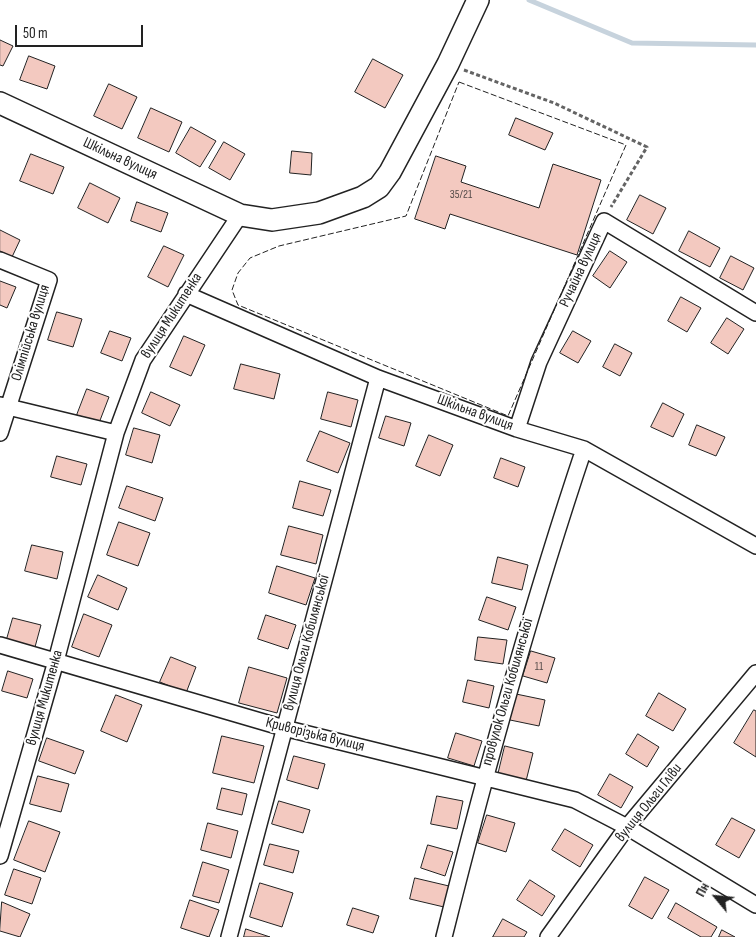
<!DOCTYPE html>
<html>
<head>
<meta charset="utf-8">
<style>
	body { margin:0 }
	#map { position:relative; width:756px; height:937px; overflow:hidden; background:#fff; font-family:"Sofia Sans Condensed",sans-serif }
	canvas { display:block }
	.north { position:absolute; left:691px; top:872px; width:50px; height:50px; -webkit-text-stroke:4px #fff; paint-order:stroke; rotate:298deg; font-size:14px; font-weight:700; line-height:20px; text-align:center; color:#222 }
	.north::after { content:''; display:block; margin:auto; width:18px; height:22px; background:#222; clip-path:polygon(50% 0,100% 100%,50% 72%,0 100%) }
	.scale { position:absolute; left:15px; top:25px; width:128px; height:22px; box-sizing:border-box; border:2px solid #222; border-top:0; padding-left:6px; font-size:15px; line-height:18px; white-space:nowrap; color:#222; -webkit-text-stroke:4px #fff; paint-order:stroke }
</style>
</head>
<body>
<div id="map">
<canvas width="756" height="937"></canvas>
<div class="north">Пн</div>
<div class="scale">50 m</div>
</div>
<script>
const c = document.querySelector('canvas').getContext('2d');
c.lineJoin = 'round';
function strokePath(path, color, width, dash) {
  c.strokeStyle = color;
  c.lineWidth = width;
  c.lineCap = dash ? 'butt' : 'round';
  c.setLineDash(dash || []);
  c.stroke(path);
}
function paint(path, color) {
  c.fillStyle = color;
  c.fill(path, 'evenodd');
}
function label(font, color, halo, rows, align = 'center') {
  c.font = font + ' "Sofia Sans Condensed",sans-serif';
  c.lineWidth = 4;
  c.setLineDash([]);
  c.textBaseline = 'middle';
  c.strokeStyle = halo;
  c.fillStyle = color;
  for (const [text, x, y, turn = 0] of rows) {
    c.save();
    c.translate(x, y);
    c.rotate((+turn || 0) * Math.PI / 180);
    c.textAlign = isNaN(turn) ? turn : align;
    if (halo) c.strokeText(text, 0, 0);
    c.fillText(text, 0, 0);
    c.restore();
  }
}
strokePath(new Path2D(`
	M 529,0 L 632,43 L 756,45`), '#c7d3dd', 5);
const building = new Path2D(`
	M 0,40 L 13,46 L 3,66 L 0,65 Z
	M 29,56 L 55,66 L 47,89 L 20,80 Z
	M 373,59 L 403,75 L 385,108 L 355,92 Z
	M 109,84 L 137,97 L 122,129 L 94,116 Z
	M 151,108 L 182,122 L 169,152 L 138,138 Z
	M 516,118 L 553,133 L 545,150 L 509,135 Z
	M 191,127 L 216,141 L 200,167 L 176,153 Z
	M 224,142 L 245,154 L 230,180 L 209,168 Z
	M 292,151 L 312,153 L 311,175 L 290,173 Z
	M 31,154 L 64,167 L 53,194 L 20,181 Z
	M 436,156 L 466,166 L 461,182 L 539,208 L 553,164 L 601,180 L 577,255 L 450,214 L 445,229 L 415,219 Z
	M 90,183 L 120,198 L 108,223 L 78,208 Z
	M 640,195 L 666,208 L 653,234 L 627,220 Z
	M 137,202 L 168,213 L 161,232 L 131,221 Z
	M 0,230 L 20,240 L 12,257 L 0,251 Z
	M 689,231 L 720,248 L 710,267 L 679,251 Z
	M 164,246 L 184,255 L 168,287 L 148,277 Z
	M 610,251 L 627,262 L 610,288 L 593,276 Z
	M 731,256 L 754,268 L 743,290 L 720,278 Z
	M 0,281 L 16,287 L 7,308 L 0,305 Z
	M 681,297 L 701,308 L 687,332 L 668,321 Z
	M 57,312 L 82,319 L 73,347 L 48,340 Z
	M 727,318 L 744,329 L 728,354 L 711,343 Z
	M 110,331 L 131,338 L 122,361 L 101,353 Z
	M 573,331 L 591,341 L 578,363 L 560,353 Z
	M 184,336 L 205,345 L 191,376 L 170,367 Z
	M 615,344 L 632,353 L 620,376 L 603,367 Z
	M 241,364 L 280,374 L 274,399 L 234,389 Z
	M 87,389 L 109,397 L 99,423 L 77,415 Z
	M 151,392 L 180,405 L 170,426 L 142,413 Z
	M 328,392 L 358,400 L 351,427 L 321,419 Z
	M 663,403 L 684,414 L 673,437 L 651,427 Z
	M 386,416 L 411,423 L 404,446 L 379,438 Z
	M 697,425 L 725,437 L 716,456 L 689,445 Z
	M 134,428 L 160,435 L 152,463 L 126,455 Z
	M 320,431 L 350,443 L 338,473 L 307,461 Z
	M 429,435 L 453,445 L 440,476 L 416,466 Z
	M 57,456 L 87,464 L 81,485 L 51,477 Z
	M 501,458 L 525,467 L 518,487 L 494,478 Z
	M 300,481 L 331,490 L 323,516 L 293,508 Z
	M 127,486 L 163,498 L 155,521 L 119,508 Z
	M 119,522 L 150,533 L 138,566 L 107,555 Z
	M 289,526 L 323,535 L 316,564 L 281,555 Z
	M 32,545 L 63,552 L 57,579 L 25,571 Z
	M 498,557 L 528,565 L 522,590 L 492,583 Z
	M 277,566 L 315,578 L 306,605 L 269,593 Z
	M 98,575 L 127,588 L 118,610 L 88,597 Z
	M 487,597 L 516,607 L 508,630 L 479,620 Z
	M 84,614 L 112,625 L 99,657 L 72,647 Z
	M 266,615 L 296,625 L 288,649 L 258,639 Z
	M 13,618 L 41,625 L 35,647 L 7,639 Z
	M 478,637 L 507,640 L 503,664 L 475,660 Z
	M 531,651 L 555,658 L 547,683 L 523,676 Z
	M 171,657 L 196,667 L 186,693 L 160,682 Z
	M 249,667 L 287,678 L 277,713 L 239,703 Z
	M 8,671 L 33,679 L 27,698 L 2,691 Z
	M 468,680 L 494,686 L 489,708 L 463,702 Z
	M 659,693 L 686,709 L 673,731 L 646,716 Z
	M 516,694 L 545,700 L 539,726 L 510,720 Z
	M 116,695 L 142,705 L 127,742 L 101,731 Z
	M 754,710 L 756,711 L 756,757 L 734,743 Z
	M 456,733 L 482,741 L 474,766 L 448,758 Z
	M 638,734 L 659,747 L 647,767 L 626,754 Z
	M 222,736 L 264,746 L 254,783 L 213,773 Z
	M 47,738 L 84,751 L 75,774 L 39,761 Z
	M 505,746 L 533,753 L 526,781 L 498,775 Z
	M 294,756 L 325,764 L 318,789 L 287,780 Z
	M 610,774 L 633,787 L 621,808 L 598,795 Z
	M 38,776 L 69,784 L 61,812 L 30,804 Z
	M 222,788 L 247,794 L 242,815 L 217,809 Z
	M 437,796 L 463,801 L 457,829 L 431,824 Z
	M 279,801 L 310,810 L 303,833 L 272,824 Z
	M 487,815 L 515,823 L 506,852 L 478,843 Z
	M 732,818 L 755,830 L 739,858 L 716,845 Z
	M 29,821 L 60,832 L 45,872 L 14,860 Z
	M 208,823 L 238,831 L 231,858 L 201,850 Z
	M 565,829 L 593,845 L 580,867 L 552,850 Z
	M 270,844 L 299,851 L 293,873 L 264,865 Z
	M 428,845 L 453,852 L 445,876 L 421,868 Z
	M 203,862 L 229,870 L 219,903 L 193,896 Z
	M 14,869 L 41,878 L 32,904 L 5,895 Z
	M 645,877 L 669,890 L 652,919 L 629,906 Z
	M 415,878 L 449,886 L 444,907 L 410,899 Z
	M 530,880 L 555,896 L 542,916 L 517,900 Z
	M 260,883 L 293,893 L 282,927 L 250,917 Z
	M 190,900 L 219,910 L 209,937 L 181,928 Z
	M 2,902 L 30,914 L 20,937 L 0,931 Z
	M 676,903 L 717,927 L 711,937 L 701,937 L 668,918 Z
	M 353,908 L 379,916 L 373,933 L 347,925 Z
	M 503,919 L 527,932 L 524,937 L 493,937 Z
	M 246,929 L 270,937 L 244,937 Z
	M 722,930 L 735,937 L 719,937 Z`);
paint(building, '#f3c9c0');
strokePath(building, '#222', 1);
const street = new Path2D(`
	M 0,260 L 49,280 L 0,433
	M 186,294 L 378,378 L 517,429 L 584,449 L 756,546
	M 0,405 L 116,433
	M 517,429 L 539,362 L 604,221 L 756,313
	M 0,645 L 284,728 L 575,800 L 627,827 L 756,905
	M 0,856 L 56,661 L 116,433 L 143,360 L 240,215
	M 229,937 L 378,378
	M 444,937 C 485,773 530,610 584,449
	M 548,937 L 627,827 L 756,673`);
const secondary = new Path2D(`
	M 0,103 L 240,215 L 272,220 L 319,213 L 363,197 L 379,187 L 390,172 L 448,64 L 478,0`);
strokePath(street, '#222', 18);
strokePath(secondary, '#222', 24);
strokePath(new Path2D(`
	M 464,70 L 554,103 L 647,147 L 611,207`), '#646464', 3, [4, 2.5]);
strokePath(street, '#fff', 15);
strokePath(secondary, '#fff', 21);
strokePath(new Path2D(`
	M 459,82 L 626,145 L 508,416 L 238,305 L 232,290 L 238,273 L 250,258 L 279,246 L 406,216 Z`), '#222', 1, [6, 2.5]);
label('12px', '#564c4a', null, [
	["35/21",461,195],
	["11",539,667]
]);
label('15px', '#222', '#fff', [
	["Шкільна вулиця",120,159,25],
	["Ручайна вулиця",581,270,-65],
	["вулиця Микитенка",172,316,-57],
	["Олімпійська вулиця",31,333,-73],
	["Шкільна вулиця",475,413,20],
	["вулиця Ольги Кобилянської",307,643,-75],
	["провулок Ольги Кобилянської",508,692,-74],
	["вулиця Микитенка",45,698,-74],
	["Криворізька вулиця",315,735,14],
	["вулиця Ольги Гліви",649,803,-51]
]);
</script>
</body>
</html>
